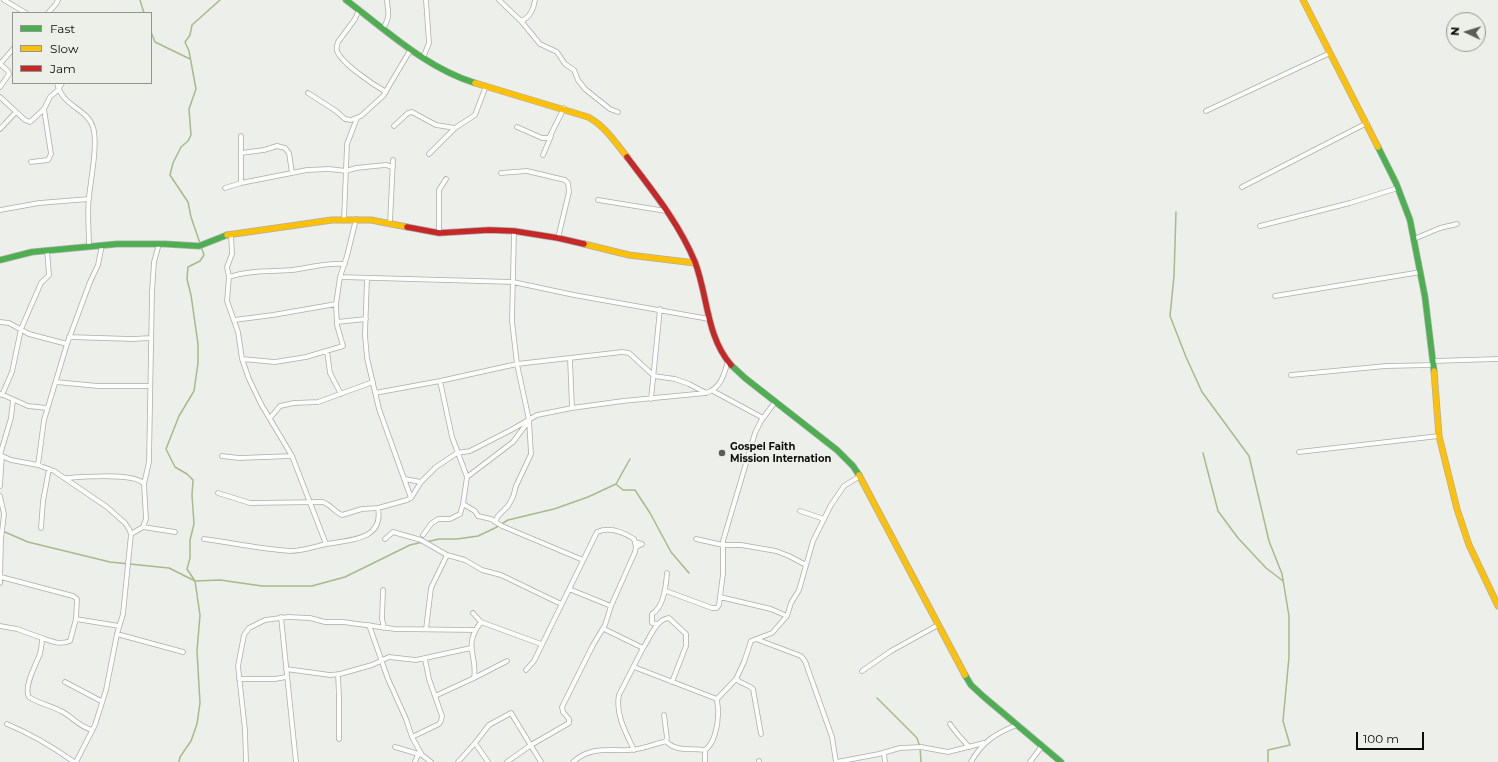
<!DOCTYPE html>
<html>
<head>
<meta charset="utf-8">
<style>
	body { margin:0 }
	#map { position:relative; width:1498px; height:762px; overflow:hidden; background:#edefea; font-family:Montserrat,sans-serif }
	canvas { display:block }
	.legend { position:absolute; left:12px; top:12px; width:140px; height:72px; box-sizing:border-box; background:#edf0e9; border:1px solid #939590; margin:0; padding:5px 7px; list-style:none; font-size:12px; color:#0c0d0b }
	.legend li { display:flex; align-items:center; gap:8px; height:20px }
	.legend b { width:20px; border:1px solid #939590 }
	.north { position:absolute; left:1446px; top:12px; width:40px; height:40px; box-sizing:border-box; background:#edf0e9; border:1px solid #939590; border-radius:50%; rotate:274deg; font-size:11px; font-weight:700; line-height:16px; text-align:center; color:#0c0d0b }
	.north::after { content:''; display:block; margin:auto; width:14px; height:18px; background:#5b5c59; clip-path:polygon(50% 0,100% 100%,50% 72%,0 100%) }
	.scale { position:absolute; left:1356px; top:732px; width:68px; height:18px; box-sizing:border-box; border:2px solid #0c0d0b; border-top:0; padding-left:5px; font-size:12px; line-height:14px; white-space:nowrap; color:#0c0d0b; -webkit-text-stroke:3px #edf0e9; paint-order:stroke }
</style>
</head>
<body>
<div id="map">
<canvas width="1498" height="762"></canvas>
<ul class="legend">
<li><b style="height:5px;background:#4caf50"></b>Fast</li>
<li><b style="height:5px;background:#ffc107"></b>Slow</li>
<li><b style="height:5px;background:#c62828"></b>Jam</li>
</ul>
<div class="north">N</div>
<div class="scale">100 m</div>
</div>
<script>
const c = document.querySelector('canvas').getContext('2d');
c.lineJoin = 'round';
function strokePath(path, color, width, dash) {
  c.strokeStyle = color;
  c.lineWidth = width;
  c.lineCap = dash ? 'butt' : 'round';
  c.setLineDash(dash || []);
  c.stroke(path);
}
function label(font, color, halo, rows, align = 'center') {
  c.font = font + ' Montserrat,sans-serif';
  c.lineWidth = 4;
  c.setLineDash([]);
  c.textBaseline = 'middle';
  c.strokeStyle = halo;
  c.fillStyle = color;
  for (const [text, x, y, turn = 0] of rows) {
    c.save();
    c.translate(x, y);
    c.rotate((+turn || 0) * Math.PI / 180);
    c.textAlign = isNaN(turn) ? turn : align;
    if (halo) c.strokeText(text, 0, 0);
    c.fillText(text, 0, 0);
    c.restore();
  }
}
strokePath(new Path2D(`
	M 140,0 L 144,13
	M 151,32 L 155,42 L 190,59
	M 1176,212 L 1174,276 L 1170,316 L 1186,357 L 1202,392 L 1249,456 L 1269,541 L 1282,574 L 1289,616 L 1289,657 L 1283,721 L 1290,745 L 1268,750 L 1268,762
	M 1203,453 L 1218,511 L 1238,538 L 1266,568 L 1283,581
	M 617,485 L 623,490 L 635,490 L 650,513 L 671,552 L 689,573
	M 0,530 L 28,542 L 110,562 L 169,568 L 195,581 L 220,580 L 262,586 L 312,586 L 345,577 L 410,545 L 423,542
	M 426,542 L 439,539 L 457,539 L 478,536 L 495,528 L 508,520 L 554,509 L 588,497 L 616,484 L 630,459
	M 877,698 L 917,738 L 920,747 L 921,762
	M 179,762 L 180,757 L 191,741 L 197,724 L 200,703 L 197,651 L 200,615 L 195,581 L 187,569 L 190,558 L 190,540 L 194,524 L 192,495 L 193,480 L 187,474 L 175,467 L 166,449 L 179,416 L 194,391 L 198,363 L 198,344 L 191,295 L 187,279 L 188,267 L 200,261 L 204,255 L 191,217 L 188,202 L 170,175 L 173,163 L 181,147 L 188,141 L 191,135 L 189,109 L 196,89 L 189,51 L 185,42 L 190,35 L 192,25 L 220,0`), '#a7ba8b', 1.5);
const street = new Path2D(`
	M 4,0 L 26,13
	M 499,0 L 521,21 L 540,44 L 557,52 L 565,64 L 574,70 L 578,80 L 585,89 L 610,109 L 618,112
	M 359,10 L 355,19 L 338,42 C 337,45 336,48 337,51 C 342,64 374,85 386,92
	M 48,13 L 56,4 L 58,0
	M 521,21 C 530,18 534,8 535,0
	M 383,29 C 391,14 388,15 387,0
	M 423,58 L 429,43 L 426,0
	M 0,64 L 8,71 L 9,74 L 0,87
	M 0,64 L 13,49
	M 57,83 C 62,107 87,108 93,127 C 98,144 91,178 89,197 C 87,213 89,230 89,246
	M 308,93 L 336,111 L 345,119 L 351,120 L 361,116 L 383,96 L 411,49
	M 0,97 L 25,120 L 30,122 L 44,109 L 50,97 L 58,90 L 62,83
	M 1206,111 L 1330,53
	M 394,126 L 408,113 L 412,112 L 436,125 L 455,128
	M 517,127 L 542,138 L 549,138 L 564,108
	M 0,129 L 16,112
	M 241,153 L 264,150 L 277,146 L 285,148 L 289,153 L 292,173
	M 429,154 L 455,128 L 475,115 L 486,86
	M 543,155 L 551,136
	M 31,162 L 48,160 L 51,154 L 44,109
	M 501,173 L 527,171 L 565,180 L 568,183 L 569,192 L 558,238
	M 241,183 L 241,136
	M 1242,187 L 1367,123
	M 225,188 L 241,183 L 307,170 L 329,169 L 346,171 L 356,168 L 375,166 L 386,165 L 393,167
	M 598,200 L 666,211
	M 0,210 L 39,203 L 89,199
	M 344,219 L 347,144 L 357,118
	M 390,223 L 393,160
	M 1260,226 L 1350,203 L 1398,188
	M 439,233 L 439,190 L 446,179
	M 231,234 L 232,254 L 227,267 L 229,277 L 227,301 L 238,332 L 242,359 L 249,379 L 261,404 L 292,456 L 326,544
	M 1414,239 L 1440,228 L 1457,224
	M 229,277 C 249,270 271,272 292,270 C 309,268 327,262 345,264
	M 340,277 L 513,282 L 574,295 L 709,319
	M 367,279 L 365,335 L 367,358 L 379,409 L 411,498
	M 1275,296 L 1421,272
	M 234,320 L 273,315 L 336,304
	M 0,322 L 9,323 L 29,334 L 67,344
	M 337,322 L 366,319
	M 69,337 L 132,339 L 151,338
	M 327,351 L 330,373 L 341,394
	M 242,359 L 275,362 L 306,357 L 343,346 L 337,325 L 336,304 L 340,277 L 347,256 L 356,219
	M 570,359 L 572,408
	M 1433,361 L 1498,359
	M 1291,375 L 1386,366 L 1433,365
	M 440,381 L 452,437 L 467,477 L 463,504 L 475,511 L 478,516 L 491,519 L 502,526 L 583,560
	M 56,382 L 98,386 L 149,386
	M 713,391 L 763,418
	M 375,393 L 440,381 L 517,364 L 622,352 L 629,353 L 654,376 L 675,379 L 689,384 L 706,393
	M 1,394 L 28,406 L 47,408
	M 2,395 L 12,372 L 21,329 L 41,283 L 49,275 L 47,250
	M 651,399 L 660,309
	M 270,418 L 280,406 L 294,403 L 318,402 L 373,382
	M 1299,452 L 1439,436
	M 0,455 L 11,460 L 38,465 L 54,471 L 107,507 L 125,523 L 129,529 L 131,534 L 123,614 L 117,634 L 106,690 L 95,725 L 76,762
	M 0,455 L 11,418 L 13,400
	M 222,456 L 239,458 L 292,456
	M 38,465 L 44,420 L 67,344 L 90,282 L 98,265 L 102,245
	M 467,477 L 513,442 L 528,422
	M 65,478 C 81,477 135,472 144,484
	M 405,479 L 421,482
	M 0,486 L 2,456
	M 218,493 L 250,503 L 323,502 C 331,505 335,512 342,515 L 362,509 L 378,508 L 407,500 L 411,498 L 421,482 L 436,467 L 457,453 L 470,451 L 511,430 L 537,415 L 572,408 L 623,401 L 706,393 C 721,388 724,375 728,361
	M 0,496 L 4,514 L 1,540 L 0,583
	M 800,511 L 824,519
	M 495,522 L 498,516 L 508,506 L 513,497 L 516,486 L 531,454 L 529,420 L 517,364 L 512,321 L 514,231
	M 143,527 L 175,532
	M 41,528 L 43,501 L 49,469
	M 131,534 L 143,527 L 146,519 L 144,484 L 149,462 L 152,292 L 154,262 L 159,244
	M 423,535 L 431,524 L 438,519 L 450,519 L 460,514 L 463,504
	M 204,539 C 233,543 261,549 290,551 C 302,551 314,547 326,544 C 348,540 384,541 378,508
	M 385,539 L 393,532 L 421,540 L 447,555 L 465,560 L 482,570 L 501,575 L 561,604
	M 696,539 L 723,545 L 741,545 L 776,551 L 789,556 L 806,565
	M 635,542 L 642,544 L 636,547
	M 1,577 L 73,596 L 77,599 L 76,619
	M 569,589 L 611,606
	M 383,590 L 382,619 L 384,628
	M 666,591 L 712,608 L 717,608 L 719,605 L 723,574 L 723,541 L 755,433 L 761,421 L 775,402
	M 720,597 L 771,609 L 787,616
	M 281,617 L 296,762
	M 481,622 L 541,644
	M 657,624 L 652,623 L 652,614 C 664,607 666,585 667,573
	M 369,625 L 388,679 L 406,719 L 412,737
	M 0,626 L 17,629 L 42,638
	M 426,629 L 431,588 L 447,555
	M 604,629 L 643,648 L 619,695 C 615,714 626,733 634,750
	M 117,634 L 183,652
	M 756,639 L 801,656 L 805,661 L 832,737 L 836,762
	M 643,648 C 650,638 656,619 669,618 L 686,634 L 686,646 L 672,682
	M 634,667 L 717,699
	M 286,669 L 330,675 L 340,674 L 372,665 L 389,657 L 416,660 L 471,648
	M 862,671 L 891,651 L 938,625
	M 338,674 L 339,697 L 339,739
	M 474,678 L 507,661
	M 239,679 L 275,679 L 286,677
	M 736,679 C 741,684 748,684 753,689 L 761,734
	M 65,682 L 101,701
	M 435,696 L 474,678 C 478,655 462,647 481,622 L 473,613
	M 7,724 C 31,734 53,747 74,762
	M 950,724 C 955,732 962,739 969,747
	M 92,730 C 78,726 75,719 63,712 C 52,706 40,704 29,697 C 23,688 36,664 40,654 C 41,649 42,644 42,638 C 53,642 60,645 70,641 L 76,619 L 119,626
	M 666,741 C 675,752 691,748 705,750
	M 475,743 L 488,762
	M 395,747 L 422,755 L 431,762
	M 884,753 L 885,762
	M 422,755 L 412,737 L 439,724 L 441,721 L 442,716 L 429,679 L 425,659
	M 759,761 L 759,762
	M 246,762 L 245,730 L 238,666 L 244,635 L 249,628 L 265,620 L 288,617 L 310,618 L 325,622 L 343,622 L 395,629 L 475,630
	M 415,762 L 418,754
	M 458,762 L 475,743 L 489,725 L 511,713 L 541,762
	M 507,762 L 531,745 L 569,723 L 569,719 L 563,712 L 562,707 L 593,645 L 605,625 L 611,606 L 635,552 L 636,547 L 634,539 C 623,532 609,527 597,532 L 534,661 L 526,670
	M 573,762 C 591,746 608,751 629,750 C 640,750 652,745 663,742 L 666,741 L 667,738 L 664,715
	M 705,762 L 705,750 C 714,744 718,726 718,715 C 719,709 717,704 717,699 L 736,679 L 744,662 L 751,641 L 772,633 L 787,616 L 791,603 L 799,590 L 813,541 L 831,505 L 844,486 L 860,476
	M 837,762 L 879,754 L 900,748 L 921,747 L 948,752 L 984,743
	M 971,762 C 982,742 996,733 1017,725
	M 1030,762 L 1042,746`);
const fast = new Path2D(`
	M 346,0 C 386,30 426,68 475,83
	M 1378,147 L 1396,183 L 1410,220 L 1425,297 L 1434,371
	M 0,260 L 32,252 L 117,244 L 165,244 L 199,246 L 227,235
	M 731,365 L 745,378 L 837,450 L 853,466 L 859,475
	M 965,675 L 971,685 L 984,697 L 1061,762`);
const slow = new Path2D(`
	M 1303,0 L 1378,147
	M 475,83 L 588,117 C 605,126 616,143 627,157
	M 227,235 L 332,220 L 371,220 L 407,227
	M 584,244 L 629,255 L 695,263
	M 1434,371 L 1439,436 L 1457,509 L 1469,545 L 1498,606
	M 859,475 L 965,675`);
const jam = new Path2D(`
	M 627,157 C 652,190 679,223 695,262 C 708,296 706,336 731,365
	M 407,227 L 439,233 L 489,230 L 514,231 L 558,238 L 584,244`);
strokePath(street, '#acaeaa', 5.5);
strokePath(fast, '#acaeaa', 7);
strokePath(slow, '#acaeaa', 7);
strokePath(jam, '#acaeaa', 7);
strokePath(street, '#fcfdfc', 4);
strokePath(fast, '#4caf50', 5.5);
strokePath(slow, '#ffc107', 5.5);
strokePath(jam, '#c62828', 5.5);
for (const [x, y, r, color] of [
	[722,453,4,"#5b5c59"]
]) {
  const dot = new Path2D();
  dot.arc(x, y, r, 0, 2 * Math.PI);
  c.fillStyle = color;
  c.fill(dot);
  strokePath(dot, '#edf0e9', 1.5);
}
label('bold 10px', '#0c0d0b', '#edf0e9', [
	["Gospel Faith",730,447],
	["Mission Internation",730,459]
], 'left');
</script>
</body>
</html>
